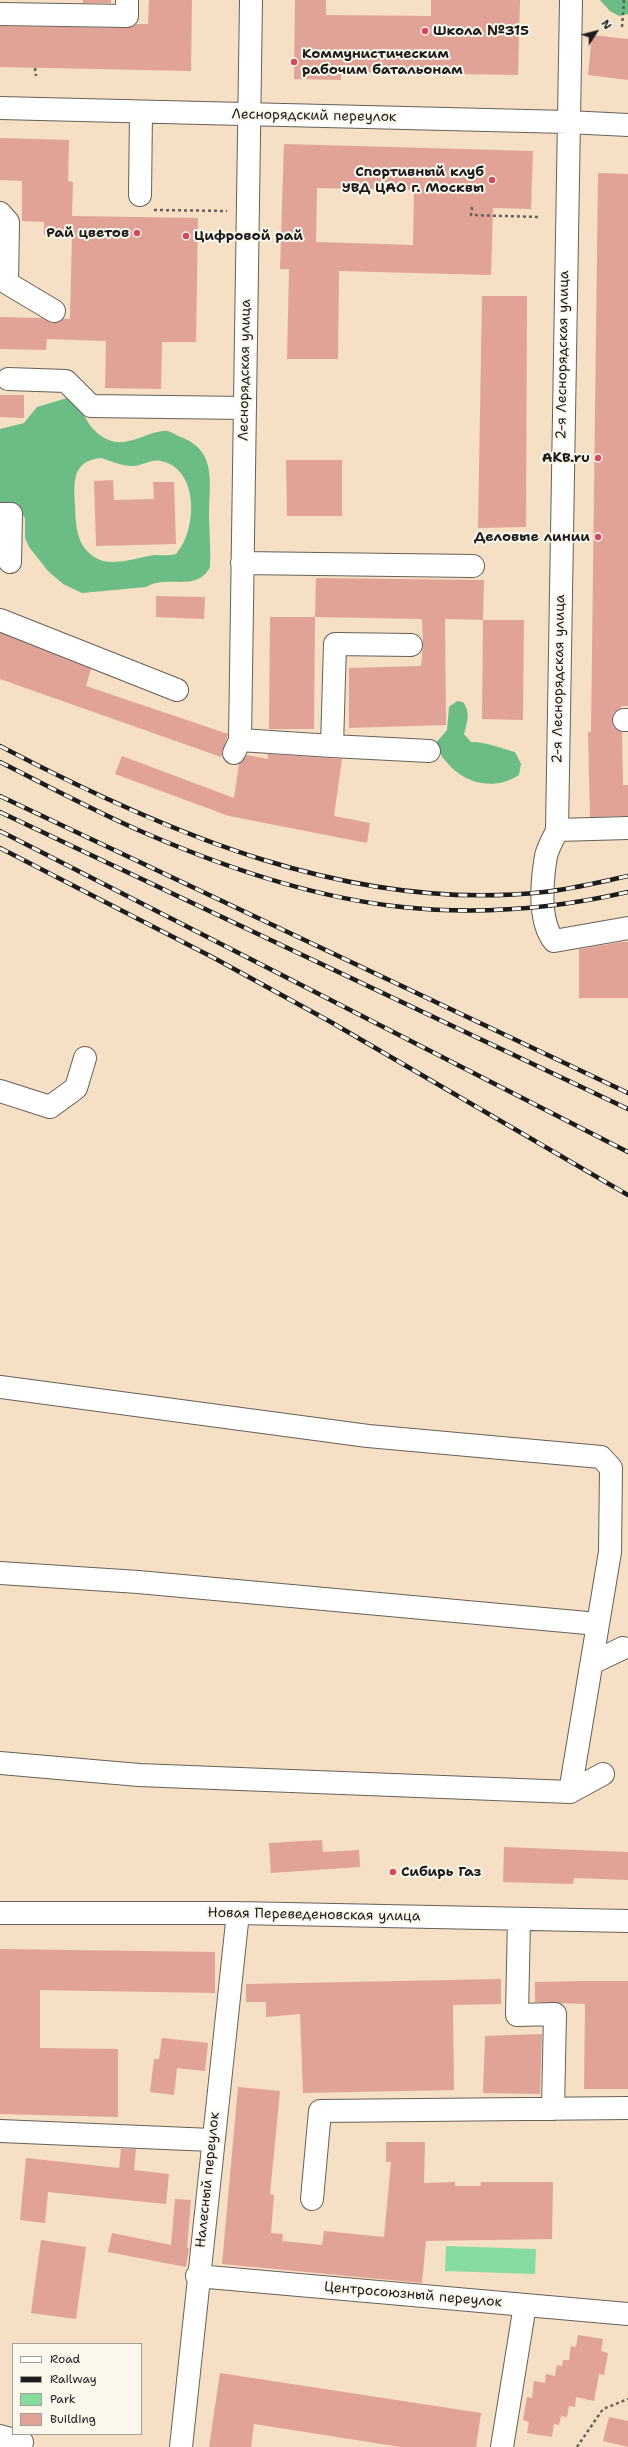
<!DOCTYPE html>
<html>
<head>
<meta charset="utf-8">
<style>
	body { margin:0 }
	#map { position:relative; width:628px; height:2447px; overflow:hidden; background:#f5dfc5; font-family:"Shantell Sans",sans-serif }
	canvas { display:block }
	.legend { position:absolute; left:12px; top:2343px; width:130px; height:92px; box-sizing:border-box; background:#fbf7ec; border:1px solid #a29f99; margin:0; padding:5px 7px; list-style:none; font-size:12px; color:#1c1c1c }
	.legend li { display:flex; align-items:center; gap:8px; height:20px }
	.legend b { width:20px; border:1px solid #a29f99 }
	.north { position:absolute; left:576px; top:12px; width:40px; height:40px; -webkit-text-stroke:3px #fbf7ec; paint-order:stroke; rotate:54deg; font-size:11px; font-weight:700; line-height:16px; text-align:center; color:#1c1c1c }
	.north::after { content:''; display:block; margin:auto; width:14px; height:18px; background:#1c1c1c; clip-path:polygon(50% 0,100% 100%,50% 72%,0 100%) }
</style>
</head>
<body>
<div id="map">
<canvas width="628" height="2447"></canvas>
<ul class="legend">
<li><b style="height:5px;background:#fff"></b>Road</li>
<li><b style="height:5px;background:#1c1c1c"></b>Railway</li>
<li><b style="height:11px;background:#86dca0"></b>Park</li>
<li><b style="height:11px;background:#e1a298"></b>Building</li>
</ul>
<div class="north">N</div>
</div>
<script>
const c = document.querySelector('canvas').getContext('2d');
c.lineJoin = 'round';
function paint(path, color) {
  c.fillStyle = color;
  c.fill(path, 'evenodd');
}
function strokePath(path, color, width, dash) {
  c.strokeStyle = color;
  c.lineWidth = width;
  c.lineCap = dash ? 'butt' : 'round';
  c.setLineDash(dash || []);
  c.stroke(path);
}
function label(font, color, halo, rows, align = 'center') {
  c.font = font + ' "Shantell Sans",sans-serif';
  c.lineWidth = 4;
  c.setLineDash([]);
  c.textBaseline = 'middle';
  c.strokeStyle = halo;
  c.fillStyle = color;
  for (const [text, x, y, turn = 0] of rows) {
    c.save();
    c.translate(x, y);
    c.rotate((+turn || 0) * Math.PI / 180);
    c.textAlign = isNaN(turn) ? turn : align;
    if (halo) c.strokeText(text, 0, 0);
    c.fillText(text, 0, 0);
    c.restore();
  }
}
paint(new Path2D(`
	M 446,2246 L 536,2249 L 535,2274 L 445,2271 Z`), '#86dca0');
paint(new Path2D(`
	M 600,0 L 628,0 L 628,14 L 619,16 L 610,11 Z
	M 67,398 L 77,402 C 86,418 90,432 109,440 C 127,448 146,432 164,431 C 169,430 174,434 178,436 C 216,449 210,478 209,512 C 209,530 211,548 210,567 C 197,593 167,574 146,587 L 82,593 L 63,584 L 48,571 L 29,547 L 25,538 L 25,518 L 20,511 L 0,509 L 0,429 L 24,423 L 37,407 ZM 101,458 C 111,461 124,467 134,466 C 144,465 151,459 161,461 C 200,469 197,531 176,554 C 169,556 162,555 155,555 C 139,557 118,565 103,561 C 77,552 76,529 75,506 C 74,483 71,461 101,458 Z
	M 457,701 L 463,702 C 471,712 467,723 464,734 L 471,742 C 486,742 500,748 515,752 L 521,764 L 519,775 C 486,796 450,777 435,744 L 447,730 L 449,707 Z`), '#6cbc86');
paint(new Path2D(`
	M 83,0 L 111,0 L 111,3 L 83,3 Z
	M 149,0 L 192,0 L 191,71 L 0,67 L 0,26 L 127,28 L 136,24 L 148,24 Z
	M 295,0 L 326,0 L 326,15 L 431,16 L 431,0 L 520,0 L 518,75 L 341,72 L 341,80 L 294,79 Z
	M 592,35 L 628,39 L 628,80 L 588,75 Z
	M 0,138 L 69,140 L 68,181 L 73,182 L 72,216 L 198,218 L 196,342 L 162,342 L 161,389 L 105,388 L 106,341 L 47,339 L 46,350 L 0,349 L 0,317 L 42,318 L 53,323 L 63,319 L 70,319 L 72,235 L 44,235 L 44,222 L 22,221 L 22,181 L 0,180 Z
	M 284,144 L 533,151 L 531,209 L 493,208 L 491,275 L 339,271 L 338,359 L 287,359 L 289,269 L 280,269 ZM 317,188 L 414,190 L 413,245 L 316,242 Z
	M 598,173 L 628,174 L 628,706 L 621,706 L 621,708 L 613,713 L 612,720 L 613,727 L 622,732 L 623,785 L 628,785 L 628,816 L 590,817 L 588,732 L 591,732 Z
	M 482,296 L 527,296 L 526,527 L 478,528 Z
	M 0,395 L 24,395 L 24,418 L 0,417 Z
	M 286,460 L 342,460 L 342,516 L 287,516 Z
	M 113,480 L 114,500 L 154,499 L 153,482 L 174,482 L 176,544 L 96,546 L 94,481 Z
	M 316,578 L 484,580 L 483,620 L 445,619 L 446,725 L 349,728 L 349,668 L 421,666 L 423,645 L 422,619 L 315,617 Z
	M 156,596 L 205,597 L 204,619 L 156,617 Z
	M 270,617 L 315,617 L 314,729 L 269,729 Z
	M 483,620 L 524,620 L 523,720 L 482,719 Z
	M 0,633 L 91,669 L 86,686 L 228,734 L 221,757 L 0,679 Z
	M 268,754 L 342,759 L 334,816 L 370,823 L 367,843 L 229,816 L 115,774 L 122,756 L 234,798 L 239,764 L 247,755 L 268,759 Z
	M 622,942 L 628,942 L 628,998 L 579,998 L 579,949 Z
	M 322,1840 L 323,1852 L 359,1850 L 360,1867 L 271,1873 L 269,1843 Z
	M 504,1847 L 628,1852 L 628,1880 L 574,1878 L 573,1884 L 503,1882 Z
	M 0,1949 L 215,1952 L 215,1993 L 40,1990 L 40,2048 L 118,2049 L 118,2117 L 0,2114 Z
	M 501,1979 L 501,2004 L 453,2005 L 454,2090 L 303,2093 L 300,2014 L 266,2017 L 266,2002 L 246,2002 L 246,1984 Z
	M 586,1981 L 628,1981 L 628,2089 L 584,2089 L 585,2004 L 535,2002 L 535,1982 Z
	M 542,2034 L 540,2094 L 483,2093 L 485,2036 Z
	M 162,2038 L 208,2043 L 205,2071 L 177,2068 L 174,2095 L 150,2092 L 154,2059 L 159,2059 Z
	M 238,2087 L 280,2091 L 270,2194 L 274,2195 L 271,2233 L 283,2234 L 282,2241 L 322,2245 L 324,2231 L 384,2237 L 391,2162 L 386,2162 L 386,2142 L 425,2142 L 424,2183 L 455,2182 L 455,2186 L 481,2186 L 481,2182 L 553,2182 L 552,2239 L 426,2241 L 422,2283 L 222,2264 Z
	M 121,2149 L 136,2149 L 134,2170 L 169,2174 L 166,2204 L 48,2192 L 45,2223 L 20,2220 L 26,2158 L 119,2168 Z
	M 175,2199 L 191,2200 L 187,2248 L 189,2248 L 186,2267 L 108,2252 L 112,2233 L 171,2245 Z
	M 41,2240 L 86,2247 L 76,2319 L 31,2313 Z
	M 578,2335 L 603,2339 L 601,2351 L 608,2353 L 604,2375 L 599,2374 L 594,2401 L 576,2397 L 575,2407 L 569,2406 L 567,2417 L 561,2416 L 559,2425 L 554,2424 L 552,2437 L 527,2433 L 529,2422 L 523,2420 L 527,2397 L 532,2398 L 534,2381 L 545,2383 L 546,2374 L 555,2376 L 557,2365 L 562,2366 L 563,2360 L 569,2360 L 571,2346 L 576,2347 Z
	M 220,2373 L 481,2413 L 476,2447 L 401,2447 L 254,2424 L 251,2447 L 209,2447 Z
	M 609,2417 L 628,2421 L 628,2447 L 603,2441 Z`), '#e1a298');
const minor = new Path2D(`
	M 571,0 L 557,830 C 554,838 548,847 546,856 C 542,880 538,921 554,941 L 628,928
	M 0,14 L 127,16 L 127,0
	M 0,108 L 568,122 L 628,125
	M 140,195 L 141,112
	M 0,213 L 8,222 L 7,283 L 54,311
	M 8,379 L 66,381 L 91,406 L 245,408
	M 0,514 L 11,514 L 10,562
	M 242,563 L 473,566
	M 0,620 L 177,690
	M 624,720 L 628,720
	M 240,740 L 251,0
	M 332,746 L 429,751
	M 234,753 L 240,740 L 332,746 L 335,644 L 411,645
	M 557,830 L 628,828
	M 0,1091 L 50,1107 L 76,1088 L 85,1058
	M 0,1387 L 368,1436 L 601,1457 L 611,1468 L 610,1552 L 570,1792 L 139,1775 L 0,1763
	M 0,1573 L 138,1582 L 598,1624
	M 592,1663 L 623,1648
	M 570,1792 L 603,1774
	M 0,1913 L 238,1913 L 628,1921
	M 519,1919 L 517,2015 L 555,2014 L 553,2109
	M 0,2131 L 212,2140
	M 312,2199 L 320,2111 L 628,2108
	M 197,2276 L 628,2314
	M 0,2436 L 22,2442 L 21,2447
	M 181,2447 L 238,1913
	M 502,2447 L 525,2305`);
strokePath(minor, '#686057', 24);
strokePath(new Path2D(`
	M 622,27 L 624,0
	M 35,68 L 36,76
	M 472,207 L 471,215 L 538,217
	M 154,210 L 227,211
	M 577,2447 L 603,2409 L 628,2399`), '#686057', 2.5, [3, 3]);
strokePath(minor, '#fff', 22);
const rail = new Path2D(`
	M 0,746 C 166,833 352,913 544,892 C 572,889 600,882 628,876
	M 0,762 C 48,786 96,812 145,833 C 226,868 315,898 402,907 C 477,915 554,909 628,892
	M 0,796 L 628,1093
	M 0,812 L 628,1109
	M 0,831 L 628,1152
	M 0,848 L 214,958 L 329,1021 L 628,1195`);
strokePath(rail, '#1c1c1c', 4.5);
strokePath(rail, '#fbf7ec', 3, [9]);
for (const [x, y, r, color] of [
	[425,31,4,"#d1495b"],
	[294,62,4,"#d1495b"],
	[492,180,4,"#d1495b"],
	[137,233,4,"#d1495b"],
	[186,236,4,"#d1495b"],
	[598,458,4,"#d1495b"],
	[598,537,4,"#d1495b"],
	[393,1872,4,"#d1495b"]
]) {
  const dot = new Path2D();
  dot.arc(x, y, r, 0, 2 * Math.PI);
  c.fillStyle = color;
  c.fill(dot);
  strokePath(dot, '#fbf7ec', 1.5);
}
label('bold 14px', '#1c1c1c', '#fbf7ec', [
	["Школа №315",433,31],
	["Коммунистическим",302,54],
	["рабочим батальонам",302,70],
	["Спортивный клуб",484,172,"right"],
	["УВД ЦАО г. Москвы",484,188,"right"],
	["Рай цветов",129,233,"right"],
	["Цифровой рай",194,236],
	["AKB.ru",590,458,"right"],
	["Деловые линии",590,537,"right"],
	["Сибирь Газ",401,1872]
], 'left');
label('14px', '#1c1c1c', '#fbf7ec', [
	["Леснорядский переулок",314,116,1],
	["2-я Леснорядская улица",563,355,-89],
	["Леснорядская улица",245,370,-89],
	["2-я Леснорядская улица",559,679,-89],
	["Новая Переведеновская улица",314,1915,1],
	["Налесный переулок",208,2180,-84],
	["Центросоюзный переулок",413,2295,5]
]);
</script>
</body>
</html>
